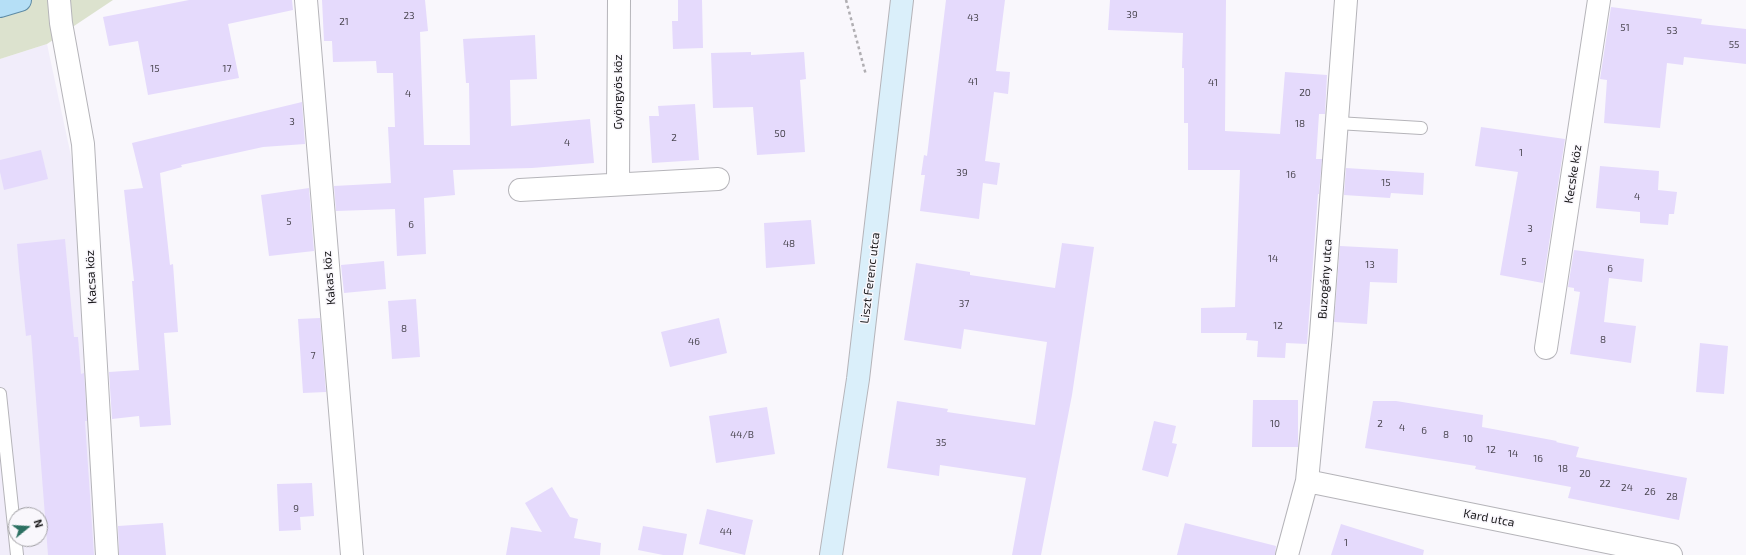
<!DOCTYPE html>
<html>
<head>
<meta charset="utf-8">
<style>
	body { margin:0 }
	#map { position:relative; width:1746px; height:555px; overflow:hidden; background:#f9f7fc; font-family:"Exo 2",sans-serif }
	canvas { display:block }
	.north { position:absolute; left:8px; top:507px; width:40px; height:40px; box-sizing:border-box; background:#f9f7fc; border:1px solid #9f9ea2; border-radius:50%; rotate:72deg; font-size:11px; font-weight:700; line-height:16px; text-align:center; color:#19181a }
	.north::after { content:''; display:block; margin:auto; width:14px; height:18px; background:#2c7062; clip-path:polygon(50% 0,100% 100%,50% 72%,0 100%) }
</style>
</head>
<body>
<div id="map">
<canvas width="1746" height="555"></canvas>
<div class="north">N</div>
</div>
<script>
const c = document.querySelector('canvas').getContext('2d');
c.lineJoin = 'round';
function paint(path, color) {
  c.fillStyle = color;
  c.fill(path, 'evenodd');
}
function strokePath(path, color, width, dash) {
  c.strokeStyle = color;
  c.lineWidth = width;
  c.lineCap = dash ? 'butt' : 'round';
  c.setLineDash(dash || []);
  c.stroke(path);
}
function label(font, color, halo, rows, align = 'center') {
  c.font = font + ' "Exo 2",sans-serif';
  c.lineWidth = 3;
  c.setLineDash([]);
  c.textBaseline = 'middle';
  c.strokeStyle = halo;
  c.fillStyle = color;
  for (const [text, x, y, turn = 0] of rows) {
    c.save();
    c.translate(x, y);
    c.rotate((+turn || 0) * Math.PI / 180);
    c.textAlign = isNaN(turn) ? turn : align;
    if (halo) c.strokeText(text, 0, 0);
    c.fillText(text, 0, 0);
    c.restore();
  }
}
paint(new Path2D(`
	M 47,44 L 74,170 L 98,555 L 0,555 L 0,59 ZM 16,515 L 40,515 L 40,539 L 16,539 Z`), '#f1edfa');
paint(new Path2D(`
	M 0,0 L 113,0 L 47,44 L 0,59 Z`), '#dce2ce');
paint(new Path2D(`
	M 189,0 L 292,0 L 293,10 L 228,24 L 239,78 L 148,95 L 138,41 L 109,46 L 103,17 Z
	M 322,0 L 425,0 L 428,31 L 420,32 L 424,145 L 470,145 L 469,83 L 466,83 L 463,39 L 535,35 L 537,79 L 510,80 L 511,126 L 590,119 L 594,163 L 532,168 L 453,170 L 455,195 L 424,198 L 426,254 L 397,256 L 395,209 L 336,211 L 334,186 L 391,183 L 388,127 L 395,127 L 393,73 L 377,73 L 376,61 L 333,62 L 332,41 L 324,41 Z
	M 678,0 L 702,0 L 703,48 L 673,49 L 672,21 L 678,21 Z
	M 946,0 L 1005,0 L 996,71 L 1010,72 L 1008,94 L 994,92 L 985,161 L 1000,163 L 997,185 L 983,183 L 979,219 L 920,211 L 925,175 L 921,175 L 924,155 L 927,156 Z
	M 1110,0 L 1226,0 L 1225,131 L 1280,134 L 1285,72 L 1327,75 L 1325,114 L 1319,114 L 1316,159 L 1322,159 L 1319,194 L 1318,194 L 1307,344 L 1286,343 L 1285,358 L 1257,357 L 1258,341 L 1246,340 L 1247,333 L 1201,333 L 1201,308 L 1235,307 L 1240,170 L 1188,170 L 1188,123 L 1184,123 L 1184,68 L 1182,68 L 1183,33 L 1108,30 Z
	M 1611,7 L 1702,19 L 1701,24 L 1746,29 L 1746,64 L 1684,57 L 1683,65 L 1667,63 L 1660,128 L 1604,123 L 1607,80 L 1600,79 Z
	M 751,52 L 751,55 L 804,52 L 806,79 L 800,80 L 805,152 L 757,155 L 753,107 L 713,108 L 711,53 Z
	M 302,102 L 305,144 L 263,147 L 181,165 L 182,167 L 160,173 L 170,265 L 173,264 L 178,332 L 164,333 L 171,425 L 140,427 L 139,416 L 112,419 L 109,372 L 139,370 L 132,281 L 134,281 L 124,190 L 143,188 L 132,143 Z
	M 695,104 L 699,160 L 652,163 L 649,116 L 659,116 L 658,106 Z
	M 1481,127 L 1565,139 L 1543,283 L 1500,275 L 1518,172 L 1475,166 Z
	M 41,150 L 48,179 L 4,190 L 0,172 L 0,160 Z
	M 1600,166 L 1659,171 L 1658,190 L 1677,192 L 1674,214 L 1669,214 L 1668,225 L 1640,223 L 1640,212 L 1596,208 Z
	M 1346,168 L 1424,173 L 1423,195 L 1391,193 L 1390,198 L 1344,195 Z
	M 309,188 L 314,251 L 269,256 L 261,195 Z
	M 811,220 L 815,264 L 766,268 L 764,223 Z
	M 65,239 L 74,337 L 78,337 L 81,374 L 84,373 L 87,421 L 85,421 L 94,555 L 48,555 L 31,335 L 26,336 L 19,269 L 17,244 Z
	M 1062,243 L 1094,247 L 1072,395 L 1041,555 L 1012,555 L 1026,478 L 940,465 L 939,476 L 887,468 L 897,401 L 948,409 L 947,412 L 1035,425 L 1047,342 L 964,329 L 961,349 L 904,340 L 916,263 L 970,272 L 970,275 L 1055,288 Z
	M 1340,246 L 1398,249 L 1397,283 L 1370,282 L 1367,324 L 1334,322 Z
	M 1574,250 L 1644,259 L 1642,282 L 1609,278 L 1604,322 L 1636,326 L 1631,363 L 1570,354 L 1580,292 L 1574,291 L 1574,288 L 1568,287 Z
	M 384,261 L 386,289 L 344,293 L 341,265 Z
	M 416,299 L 420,357 L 392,359 L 388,301 Z
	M 320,318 L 326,392 L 303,393 L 298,319 Z
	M 719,318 L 727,353 L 670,367 L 661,332 Z
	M 1700,343 L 1728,346 L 1724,394 L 1696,392 Z
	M 1253,400 L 1298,400 L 1298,447 L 1252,447 Z
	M 1373,401 L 1396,401 L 1483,415 L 1482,427 L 1557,441 L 1556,442 L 1579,447 L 1576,457 L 1687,478 L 1679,520 L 1568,498 L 1571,487 L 1475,469 L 1476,466 L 1365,448 Z
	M 767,407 L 775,454 L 716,463 L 709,416 Z
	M 1154,421 L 1176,426 L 1172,443 L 1177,444 L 1168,477 L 1142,470 Z
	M 312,483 L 314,516 L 300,517 L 301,530 L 279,531 L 277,484 Z
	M 552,487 L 570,517 L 578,519 L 574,538 L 601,543 L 600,555 L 506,555 L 511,527 L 542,532 L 525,503 Z
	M 707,509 L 753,520 L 745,555 L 699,544 Z
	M 163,523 L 166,555 L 119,555 L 118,526 Z
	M 1185,523 L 1276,546 L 1275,555 L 1177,555 Z
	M 1341,524 L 1424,550 L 1423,555 L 1331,555 Z
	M 643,526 L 687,534 L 683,555 L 663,555 L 638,550 Z`), '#e5dafc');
const lane = new Path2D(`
	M 1337,123 L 1421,128
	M 0,394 L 17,555`);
const street = new Path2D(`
	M 59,0 L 61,23 L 83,144 L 107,555
	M 306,0 L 352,555
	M 618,184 L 619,0
	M 520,190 L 718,179
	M 1546,348 L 1599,0
	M 1307,481 L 1671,555
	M 1287,555 L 1307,481 L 1321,334 L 1346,0`);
const secondary = new Path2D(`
	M 831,555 L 858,379 L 902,0`);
const primary = new Path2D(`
	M 0,6 L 20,0`);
strokePath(lane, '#b5b4b9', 14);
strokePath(street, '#b5b4b9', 24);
strokePath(secondary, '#b5b4b9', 24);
strokePath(primary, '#5e8ba5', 24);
strokePath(new Path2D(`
	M 846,0 L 866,75`), '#b0aeb2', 2.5, [3, 3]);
strokePath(lane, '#fff', 12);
strokePath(street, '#fff', 22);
strokePath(secondary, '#daeffa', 22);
strokePath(primary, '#b5dff6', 22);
label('10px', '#4c4852', null, [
	["39",1132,15],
	["23",409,16],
	["43",973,18],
	["21",344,22],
	["51",1625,28],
	["53",1672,31],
	["55",1734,45],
	["15",155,69],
	["17",227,69],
	["41",973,82],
	["41",1213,83],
	["20",1305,93],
	["4",408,94],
	["3",292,122],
	["18",1300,124],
	["50",780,134],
	["2",674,138],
	["4",567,143],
	["1",1521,153],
	["39",962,173],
	["16",1291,175],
	["15",1386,183],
	["4",1637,197],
	["5",289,222],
	["6",411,225],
	["3",1530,229],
	["48",789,244],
	["14",1273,259],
	["5",1524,262],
	["13",1370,265],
	["6",1610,269],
	["37",964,304],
	["12",1278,326],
	["8",404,329],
	["8",1603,340],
	["46",694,342],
	["7",313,356],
	["10",1275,424],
	["2",1380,424],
	["4",1402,428],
	["6",1424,431],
	["44/B",742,435],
	["8",1446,435],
	["10",1468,439],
	["35",941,443],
	["12",1491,450],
	["14",1513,454],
	["16",1538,459],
	["18",1563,469],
	["20",1585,474],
	["22",1605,484],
	["24",1627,488],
	["26",1650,492],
	["28",1672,497],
	["9",296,509],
	["44",726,532],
	["1",1346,543]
]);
label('12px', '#19181a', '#f9f7fc', [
	["Gyöngyös köz",618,92,-90],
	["Kecske köz",1573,174,-81],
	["Kacsa köz",91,277,-93],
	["Kakas köz",329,278,-95],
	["Liszt Ferenc utca",870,278,-83],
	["Buzogány utca",1325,279,-86],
	["Kard utca",1489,518,11]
]);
</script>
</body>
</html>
